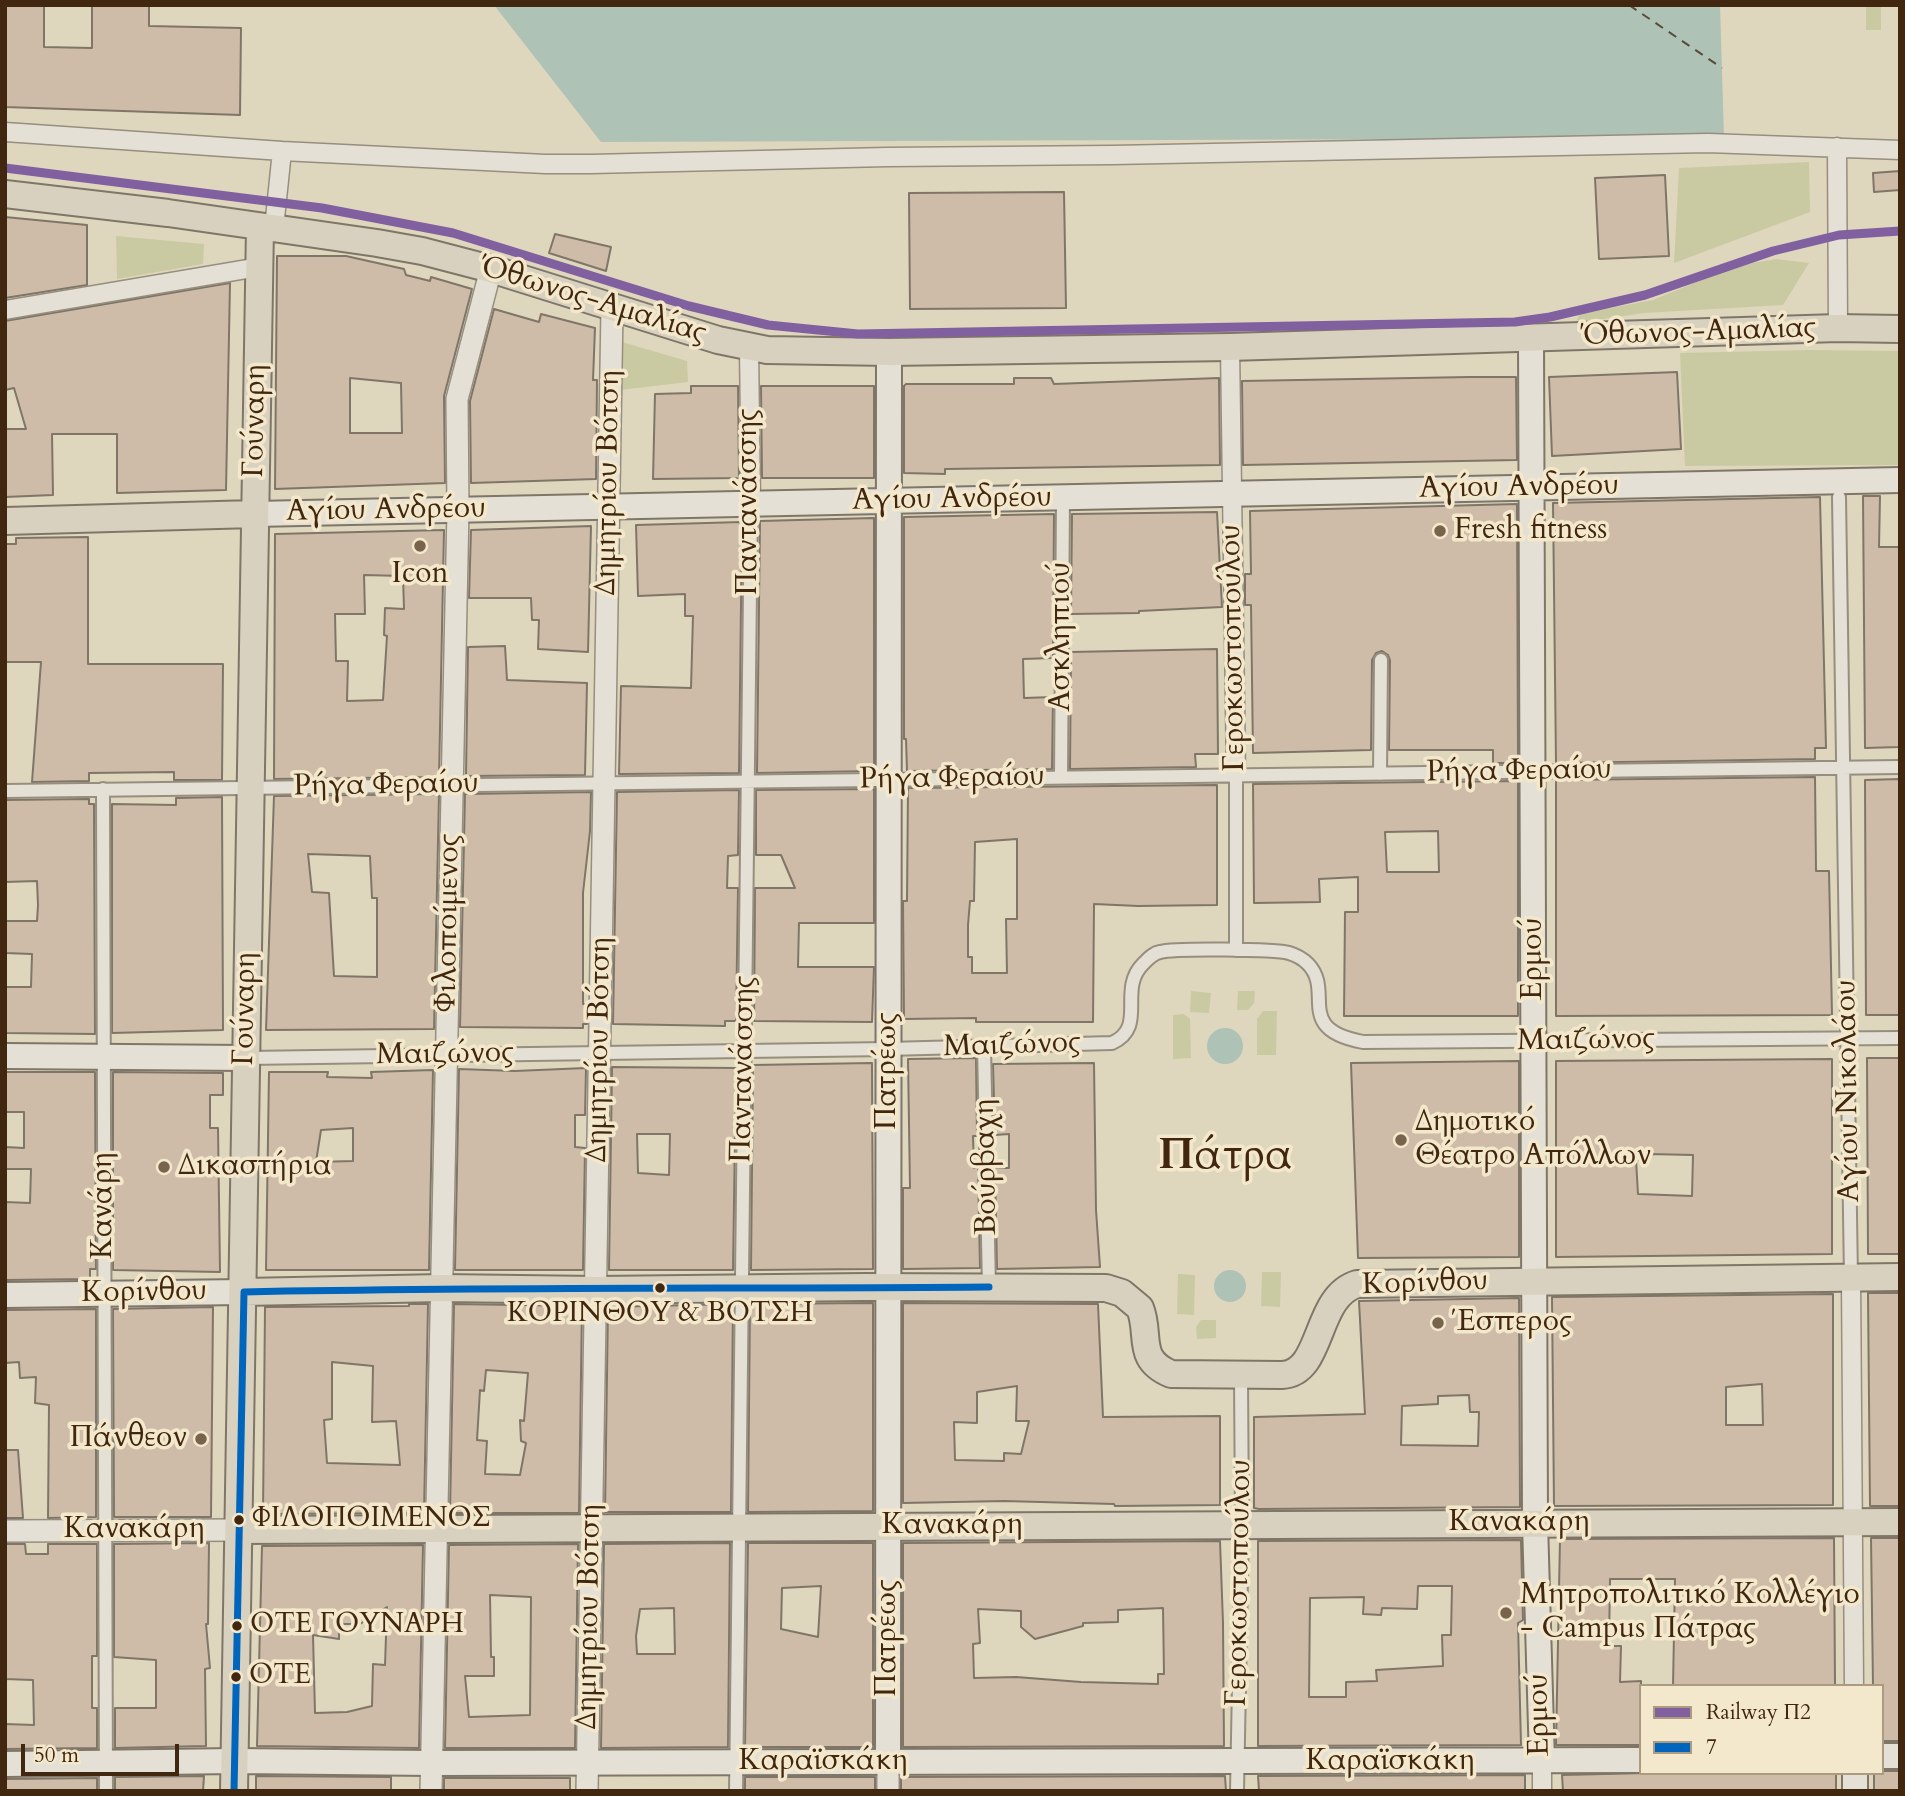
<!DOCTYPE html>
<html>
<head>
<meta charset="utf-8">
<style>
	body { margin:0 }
	#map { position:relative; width:1905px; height:1796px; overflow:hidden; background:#dfd6be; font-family:Cardo,serif }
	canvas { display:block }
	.frame { position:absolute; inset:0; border:7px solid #41270f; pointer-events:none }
	.legend { position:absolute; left:1639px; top:1684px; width:245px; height:91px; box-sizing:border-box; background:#f3e8cc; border:2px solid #ac9b80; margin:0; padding:9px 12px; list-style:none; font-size:21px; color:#41270f }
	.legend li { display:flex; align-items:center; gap:14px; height:35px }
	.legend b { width:35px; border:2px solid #ac9b80 }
	.scale { position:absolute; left:21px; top:1744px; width:158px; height:32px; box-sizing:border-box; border:4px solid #41270f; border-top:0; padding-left:9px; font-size:21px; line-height:24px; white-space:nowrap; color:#41270f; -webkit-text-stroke:5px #f3e8cc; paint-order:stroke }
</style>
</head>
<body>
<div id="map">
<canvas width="1905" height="1796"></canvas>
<div class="frame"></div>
<ul class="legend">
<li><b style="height:9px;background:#81609f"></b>Railway Π2</li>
<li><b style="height:9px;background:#0065bd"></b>7</li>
</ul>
<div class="scale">50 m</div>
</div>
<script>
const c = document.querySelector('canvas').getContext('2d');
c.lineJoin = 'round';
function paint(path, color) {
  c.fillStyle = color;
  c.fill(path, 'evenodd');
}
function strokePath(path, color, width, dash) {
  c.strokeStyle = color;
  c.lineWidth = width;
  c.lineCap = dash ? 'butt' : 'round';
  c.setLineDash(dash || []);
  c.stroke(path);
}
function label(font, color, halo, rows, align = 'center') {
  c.font = font + ' Cardo,serif';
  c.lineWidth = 7;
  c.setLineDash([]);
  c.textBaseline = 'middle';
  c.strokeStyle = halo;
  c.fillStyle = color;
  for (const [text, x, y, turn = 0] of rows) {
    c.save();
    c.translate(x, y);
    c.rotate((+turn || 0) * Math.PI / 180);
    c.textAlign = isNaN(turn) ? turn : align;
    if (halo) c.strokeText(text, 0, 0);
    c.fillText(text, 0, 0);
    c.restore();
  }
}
paint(new Path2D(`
	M 1866,5 L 1881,5 L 1881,30 L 1866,30 Z
	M 1809,162 L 1810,212 L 1674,263 L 1679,168 Z
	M 116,236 L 204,244 L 203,264 L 117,279 Z
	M 1776,259 L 1809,263 L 1783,305 L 1644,313 L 1576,323 L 1579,314 L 1653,300 L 1699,281 L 1748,264 Z
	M 622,342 L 687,361 L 688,382 L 620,390 Z
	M 1808,350 L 1900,351 L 1900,465 L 1685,466 L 1680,353 Z
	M 1191,991 L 1211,993 L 1209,1013 L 1190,1012 Z
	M 1238,991 L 1255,991 L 1254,1003 L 1248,1010 L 1237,1010 Z
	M 1263,1011 L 1277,1011 L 1276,1055 L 1257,1055 L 1257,1019 Z
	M 1184,1014 L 1190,1019 L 1191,1058 L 1173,1059 L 1173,1015 Z
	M 1262,1272 L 1281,1272 L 1280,1307 L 1261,1306 Z
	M 1178,1274 L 1195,1275 L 1194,1315 L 1177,1314 Z
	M 1201,1320 L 1216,1320 L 1216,1338 L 1197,1339 L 1196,1327 Z`), '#cacaa2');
paint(new Path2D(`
	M 494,5 L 1720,5 L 1724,138 L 601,142 Z
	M1207 1046a18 18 0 1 1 36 0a18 18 0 1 1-36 0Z
	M1214 1286a16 16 0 1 1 32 0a16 16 0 1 1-32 0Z`), '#aec2b6');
strokePath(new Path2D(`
	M 1629,5 L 1722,68`), '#574c38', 2, [9, 7]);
const building = new Path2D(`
	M 5,5 L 44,5 L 44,47 L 92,48 L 92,5 L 149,5 L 149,26 L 241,28 L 240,115 L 5,107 Z
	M 1900,171 L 1900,190 L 1874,192 L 1873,173 Z
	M 1665,175 L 1669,256 L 1599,259 L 1595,178 Z
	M 1064,192 L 1066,308 L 910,309 L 909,193 Z
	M 5,217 L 87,225 L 87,285 L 5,298 Z
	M 555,234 L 611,247 L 606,271 L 549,253 Z
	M 277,256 L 346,256 L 404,269 L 406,275 L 430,281 L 431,277 L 472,289 L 444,396 L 445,483 L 275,489 ZM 350,378 L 401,383 L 402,433 L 350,433 Z
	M 230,283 L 226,490 L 117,493 L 117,434 L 52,434 L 53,495 L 5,497 L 5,429 L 26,429 L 14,388 L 5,390 L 5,321 Z
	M 494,309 L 539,322 L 541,314 L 595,328 L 593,380 L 597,380 L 596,479 L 471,483 L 470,401 Z
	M 1677,372 L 1681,449 L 1552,456 L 1549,377 Z
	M 1470,377 L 1516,377 L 1517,460 L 1243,465 L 1242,381 Z
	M 1014,378 L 1051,378 L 1054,384 L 1219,378 L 1220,465 L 945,469 L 945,474 L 904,473 L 904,386 L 906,384 L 1014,384 Z
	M 691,386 L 738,386 L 739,478 L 653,479 L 655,394 L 691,393 Z
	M 761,386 L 874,386 L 874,478 L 762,478 Z
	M 1863,496 L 1880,496 L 1879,547 L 1900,547 L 1900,747 L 1865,748 Z
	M 1820,497 L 1826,748 L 1815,748 L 1815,759 L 1556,763 L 1553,503 Z
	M 1517,504 L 1518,763 L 1493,763 L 1493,750 L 1389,750 L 1390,660 L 1388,655 L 1382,651 L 1376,653 L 1372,660 L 1371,750 L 1253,753 L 1251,605 L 1245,605 L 1245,574 L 1251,574 L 1250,511 Z
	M 1217,512 L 1222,607 L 1139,611 L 1139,613 L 1071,614 L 1072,514 Z
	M 1054,514 L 1053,658 L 1023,659 L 1024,698 L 1053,697 L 1052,769 L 907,771 L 906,739 L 904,739 L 904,517 Z
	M 874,518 L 874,771 L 757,773 L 760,521 Z
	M 742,522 L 739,773 L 619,774 L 621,686 L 691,688 L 693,616 L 685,616 L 685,594 L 638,596 L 636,525 Z
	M 591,526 L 588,652 L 538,649 L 539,620 L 532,620 L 531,598 L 469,598 L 471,530 Z
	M 444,530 L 439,777 L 274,779 L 275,534 ZM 364,575 L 403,576 L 404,609 L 385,608 L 384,635 L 387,636 L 383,700 L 347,701 L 348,661 L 336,661 L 335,614 L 365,614 Z
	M 88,537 L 88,664 L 223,664 L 222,780 L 174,780 L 174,772 L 89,773 L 89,781 L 32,782 L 41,662 L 5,662 L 5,544 L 16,544 L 16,538 Z
	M 505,646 L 507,680 L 587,683 L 585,775 L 466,776 L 468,647 Z
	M 1217,649 L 1218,754 L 1195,754 L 1196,767 L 1070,769 L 1071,652 Z
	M 1815,777 L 1816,871 L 1829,871 L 1832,1015 L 1556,1016 L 1556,780 Z
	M 1900,779 L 1900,1015 L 1866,1015 L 1865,780 Z
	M 1518,781 L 1518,1016 L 1344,1016 L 1345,912 L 1358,912 L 1358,877 L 1319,879 L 1320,902 L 1254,903 L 1253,784 ZM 1438,831 L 1439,872 L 1387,872 L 1385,832 Z
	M 1217,785 L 1217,905 L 1138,906 L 1094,904 L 1093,1022 L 976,1022 L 976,1018 L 904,1019 L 903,901 L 907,901 L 908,788 ZM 1017,839 L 1017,919 L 1006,919 L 1007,973 L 972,973 L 972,957 L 968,957 L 968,925 L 970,901 L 974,901 L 975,842 Z
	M 874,789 L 874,923 L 799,923 L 798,967 L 874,967 L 872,1022 L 754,1021 L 755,888 L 795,888 L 781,855 L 756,855 L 756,790 Z
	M 739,790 L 738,855 L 728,856 L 727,888 L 738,888 L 736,1021 L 725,1021 L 725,1026 L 613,1024 L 617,792 Z
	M 591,792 L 590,831 L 583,893 L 583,1004 L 587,1004 L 587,1024 L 583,1024 L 583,1028 L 460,1027 L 465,794 Z
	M 439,794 L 434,1029 L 266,1030 L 274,796 ZM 308,854 L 370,856 L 372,898 L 377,898 L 377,977 L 334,976 L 329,893 L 312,892 Z
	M 222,797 L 223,1030 L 112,1033 L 112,804 L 176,805 L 176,798 Z
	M 89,799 L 89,804 L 94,804 L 95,1034 L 5,1033 L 5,987 L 31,987 L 32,954 L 5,953 L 5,921 L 37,921 L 38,905 L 37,881 L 5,882 L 5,800 Z
	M 976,1058 L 977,1136 L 973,1136 L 974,1168 L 978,1168 L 980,1268 L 903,1269 L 903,1188 L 910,1188 L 908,1059 Z
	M 1867,1058 L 1900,1058 L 1900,1254 L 1868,1254 Z
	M 1832,1059 L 1832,1254 L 1556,1257 L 1556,1061 ZM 1649,1154 L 1693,1155 L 1692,1196 L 1638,1194 L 1636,1160 L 1649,1161 Z
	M 1519,1061 L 1519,1257 L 1358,1258 L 1351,1063 Z
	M 872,1063 L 873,1269 L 751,1270 L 753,1065 Z
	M 1094,1063 L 1096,1210 L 1100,1267 L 997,1269 L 995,1168 L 1009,1168 L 1009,1134 L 995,1135 L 993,1064 Z
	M 612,1067 L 736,1068 L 733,1270 L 609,1270 ZM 637,1134 L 670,1134 L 669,1175 L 638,1173 Z
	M 586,1068 L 585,1115 L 575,1115 L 575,1147 L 585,1148 L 583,1270 L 455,1270 L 459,1069 L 515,1071 Z
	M 433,1070 L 429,1270 L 266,1270 L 269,1072 L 328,1072 L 327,1077 L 372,1078 L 371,1072 ZM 353,1128 L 353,1161 L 316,1162 L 321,1130 Z
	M 5,1072 L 95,1072 L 96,1269 L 90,1269 L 90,1279 L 5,1280 L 5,1202 L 30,1203 L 31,1169 L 5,1169 L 5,1147 L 24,1148 L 24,1112 L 5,1112 Z
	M 113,1072 L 223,1073 L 223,1095 L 210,1095 L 210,1128 L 218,1128 L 220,1272 L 113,1270 Z
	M 1868,1293 L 1900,1293 L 1900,1506 L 1870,1506 Z
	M 1833,1294 L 1833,1505 L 1554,1506 L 1552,1297 ZM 1762,1384 L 1763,1425 L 1726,1425 L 1726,1387 Z
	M 1519,1298 L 1520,1507 L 1259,1509 L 1254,1508 L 1254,1417 L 1365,1414 L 1359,1301 ZM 1469,1395 L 1470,1412 L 1479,1412 L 1478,1446 L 1401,1445 L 1402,1406 L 1438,1404 L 1438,1396 Z
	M 873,1303 L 873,1511 L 748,1512 L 750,1304 Z
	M 903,1303 L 1098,1304 L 1103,1417 L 1220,1416 L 1220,1505 L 1115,1506 L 1114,1504 L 1004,1501 L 903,1503 ZM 1017,1386 L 1016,1421 L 1029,1421 L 1021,1454 L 1004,1453 L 1004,1461 L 955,1460 L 954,1422 L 977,1423 L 977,1392 Z
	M 409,1304 L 428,1304 L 424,1513 L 263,1514 L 265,1307 L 409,1306 ZM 332,1362 L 373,1366 L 372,1422 L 396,1421 L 400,1465 L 327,1463 L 324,1420 L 332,1419 Z
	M 454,1304 L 582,1306 L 579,1513 L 450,1513 ZM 486,1370 L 528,1373 L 524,1421 L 520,1420 L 521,1441 L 526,1443 L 520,1475 L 485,1474 L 487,1441 L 477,1440 L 480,1390 L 484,1391 Z
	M 733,1304 L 731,1512 L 605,1512 L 608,1307 Z
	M 213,1307 L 211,1517 L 114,1517 L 113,1309 Z
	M 96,1309 L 96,1517 L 48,1518 L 49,1405 L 35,1403 L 36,1377 L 20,1378 L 19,1362 L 5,1363 L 5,1310 Z
	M 5,1450 L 18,1450 L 23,1518 L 5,1518 Z
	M 1834,1538 L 1835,1686 L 1673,1686 L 1675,1579 L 1610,1579 L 1609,1646 L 1621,1646 L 1620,1682 L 1641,1681 L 1641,1745 L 1556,1745 L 1560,1539 Z
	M 1871,1538 L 1900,1538 L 1900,1741 L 1882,1741 L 1882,1686 L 1873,1686 Z
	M 1521,1540 L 1523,1620 L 1518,1623 L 1521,1745 L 1258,1746 L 1258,1541 ZM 1418,1586 L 1452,1586 L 1451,1635 L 1442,1635 L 1443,1666 L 1376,1670 L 1377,1681 L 1346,1682 L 1346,1697 L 1309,1697 L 1310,1598 L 1364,1597 L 1363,1614 L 1381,1615 L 1382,1608 L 1417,1609 Z
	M 1220,1541 L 1223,1623 L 1224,1746 L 903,1747 L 903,1543 ZM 1163,1608 L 1164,1674 L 1158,1674 L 1158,1684 L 1081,1682 L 1016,1677 L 974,1678 L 973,1644 L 980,1643 L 978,1609 L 1021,1611 L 1021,1627 L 1035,1639 L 1083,1626 L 1083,1623 L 1118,1622 L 1118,1610 Z
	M 209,1543 L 208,1624 L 206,1624 L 210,1668 L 205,1669 L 206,1746 L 115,1748 L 115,1708 L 156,1708 L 156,1660 L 114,1657 L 114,1544 Z
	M 730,1543 L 728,1747 L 601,1748 L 604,1544 ZM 674,1608 L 675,1654 L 637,1654 L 636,1636 L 640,1609 Z
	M 748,1543 L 873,1543 L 873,1747 L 745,1747 ZM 821,1586 L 818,1637 L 781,1629 L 782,1588 Z
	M 5,1544 L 25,1544 L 26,1554 L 48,1554 L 48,1544 L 97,1544 L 97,1656 L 92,1656 L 92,1708 L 97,1708 L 97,1748 L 5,1749 L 5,1724 L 34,1725 L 33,1680 L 5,1679 Z
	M 578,1544 L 575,1748 L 445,1748 L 449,1545 ZM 490,1595 L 531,1597 L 530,1715 L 469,1717 L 465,1676 L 494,1676 L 494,1657 L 491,1657 Z
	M 423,1545 L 419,1748 L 257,1746 L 262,1546 ZM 387,1607 L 385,1665 L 373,1664 L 372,1706 L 347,1712 L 315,1713 L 313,1635 L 339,1639 L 339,1624 L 360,1624 Z
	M 1882,1771 L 1900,1771 L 1900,1791 L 1874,1791 L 1874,1773 L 1882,1773 Z
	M 1647,1773 L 1836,1773 L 1836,1791 L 1563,1791 L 1562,1775 Z
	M 1525,1775 L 1525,1791 L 1259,1791 L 1258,1776 Z
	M 204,1776 L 203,1791 L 115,1791 L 115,1777 Z
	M 256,1776 L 391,1777 L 391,1791 L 256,1791 Z
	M 1225,1776 L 1226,1791 L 901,1791 L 901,1777 Z
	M 745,1777 L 875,1777 L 875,1791 L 745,1791 Z
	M 97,1778 L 97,1791 L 5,1791 L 5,1779 Z
	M 444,1778 L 570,1778 L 570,1791 L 444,1791 Z`);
paint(building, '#cebca9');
strokePath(building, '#7f7667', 2);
const pedestrian = new Path2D(`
	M 1839,497 L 1851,1278
	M 1380,774 L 1381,660
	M 1061,777 L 1063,497
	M 103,789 L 106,1791
	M 5,791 L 1900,767
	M 1236,950 L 1236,775
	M 984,1046 L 989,1287
	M 246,1058 L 888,1049 L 1112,1043 C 1148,1027 1117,990 1143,964 C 1148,959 1153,953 1160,952 C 1174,948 1275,949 1289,953 C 1296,955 1303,959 1308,964 C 1335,992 1293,1029 1363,1042 L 1900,1038
	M 736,1791 L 751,504
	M 1237,1791 L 1242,1524 L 1241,1375`);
const minor = new Path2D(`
	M 5,132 L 282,151
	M 1837,147 L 1838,328
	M 274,228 L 282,151 L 545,164 L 591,164 L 887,157 L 1113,155 L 1708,143 L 1900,150
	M 5,310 L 259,267
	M 749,347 L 751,504
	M 1230,347 L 1236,775
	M 1851,1278 L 1854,1686
	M 1542,1762 L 1542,1791`);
const tertiary = new Path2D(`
	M 5,1531 L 239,1530
	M 888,1762 L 888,1791
	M 431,1791 L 458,510 L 457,399 L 491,269
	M 587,1791 L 612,309`);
const secondary = new Path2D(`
	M 1531,338 L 1535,1523 L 1542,1762
	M 254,514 L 1900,480
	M 5,1056 L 246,1058
	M 5,1295 L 244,1292
	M 1882,1756 L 1900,1756
	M 888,1762 L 889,352
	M 5,1764 L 235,1761 L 432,1763 L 1641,1760
	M 1855,1773 L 1855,1791`);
const primary = new Path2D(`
	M 5,194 L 168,213 L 377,243 L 422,251 L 491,269 L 718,340 L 767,350 L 889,352 L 1230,347 L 1838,328 L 1900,329
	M 5,521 L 254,514
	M 244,1292 L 442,1288 L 596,1290 L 865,1287 L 1106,1288 L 1122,1293 L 1140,1308 C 1151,1335 1135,1359 1171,1374 L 1282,1375 C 1324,1373 1314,1297 1357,1284 L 1900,1277
	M 239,1530 L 1900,1522
	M 234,1791 L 260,227`);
strokePath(pedestrian, '#968e7e', 16);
strokePath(minor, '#968e7e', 21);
strokePath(tertiary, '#968e7e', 24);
strokePath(secondary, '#7f7667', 28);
strokePath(primary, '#7f7667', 30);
strokePath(pedestrian, '#e5e0d5', 12);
strokePath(minor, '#e5e0d5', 18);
strokePath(tertiary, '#e5e0d5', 21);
strokePath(secondary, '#e5e0d5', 24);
strokePath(primary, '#d9d1c0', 26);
strokePath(new Path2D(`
	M 234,1791 L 244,1292 C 492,1287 741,1289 989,1287`), '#0065bd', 7);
strokePath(new Path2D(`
	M 5,168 L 322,208 L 453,233 L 689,306 L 768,325 L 858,334 L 1515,322 L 1550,317 L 1645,295 L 1773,251 L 1839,235 L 1900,231`), '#81609f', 9);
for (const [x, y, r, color] of [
	[1440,531,7,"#78644c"],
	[420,546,7,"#78644c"],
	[1401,1140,7,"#78644c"],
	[164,1167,7,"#78644c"],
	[660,1288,6,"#41270f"],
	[1438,1323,7,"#78644c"],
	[201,1439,7,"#78644c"],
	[239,1520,6,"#41270f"],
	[1506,1613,7,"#78644c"],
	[237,1626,6,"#41270f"],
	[236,1677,6,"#41270f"]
]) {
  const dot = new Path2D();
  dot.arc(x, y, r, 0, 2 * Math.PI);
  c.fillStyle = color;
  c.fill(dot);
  strokePath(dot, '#f3e8cc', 2.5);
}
label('28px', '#41270f', '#f3e8cc', [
	["ΚΟΡΙΝΘΟΥ & ΒΟΤΣΗ",660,1315,"center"],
	["ΦΙΛΟΠΟΙΜΕΝΟΣ",252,1520],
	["ΟΤΕ ΓΟΥΝΑΡΗ",250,1626],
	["ΟΤΕ",249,1677]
], 'left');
label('30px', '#41270f', '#f3e8cc', [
	["Όθωνος-Αμαλίας",593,301,17],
	["Όθωνος-Αμαλίας",1699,333,-2],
	["Γούναρη",256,421,-89],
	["Δημητρίου Βότση",609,483,-89],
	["Αγίου Ανδρέου",1519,488,-1],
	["Αγίου Ανδρέου",952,500,-1],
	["Παντανάσσης",749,502,-90],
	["Αγίου Ανδρέου",386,511,-1],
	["Ασκληπιού",1062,637,-90],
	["Γεροκωστοπούλου",1234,648,-91],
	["Ρήγα Φεραίου",1519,772,-1],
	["Ρήγα Φεραίου",952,779,-1],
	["Ρήγα Φεραίου",386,786,-1],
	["Φιλοποίμενος",449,923,-89],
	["Ερμού",1534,959,-90],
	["Γούναρη",246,1009,-89],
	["Μαιζώνος",1586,1041,-1],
	["Μαιζώνος",1012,1046,-2],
	["Δημητρίου Βότση",600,1050,-89],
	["Μαιζώνος",445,1055,-1],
	["Παντανάσσης",744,1069,-89],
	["Πατρέως",888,1071,-90],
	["Αγίου Νικολάου",1849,1091,-91],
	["Βούρβαχη",987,1167,-91],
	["Κανάρη",104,1206,-90],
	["Κορίνθου",1425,1284,-2],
	["Κορίνθου",144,1293,-1],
	["Κανακάρη",1519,1523],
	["Κανακάρη",952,1526],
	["Κανακάρη",134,1530],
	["Γεροκωστοπούλου",1240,1583,-89],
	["Δημητρίου Βότση",590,1617,-89],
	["Πατρέως",888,1638,-90],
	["Ερμού",1540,1715,-91],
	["Καραϊσκάκη",823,1762],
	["Καραϊσκάκη",1390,1762]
]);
label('30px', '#41270f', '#f3e8cc', [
	["Fresh fitness",1454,531],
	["Icon",420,575,"center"],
	["Δημοτικό",1415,1123],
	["Θέατρο Απόλλων",1415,1157],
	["Δικαστήρια",178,1167],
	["Έσπερος",1452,1323],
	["Πάνθεον",187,1439,"right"],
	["Μητροπολιτικό Κολλέγιο",1520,1596],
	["- Campus Πάτρας",1520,1630]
], 'left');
label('bold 44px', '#41270f', '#f3e8cc', [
	["Πάτρα",1225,1158]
]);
</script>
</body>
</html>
